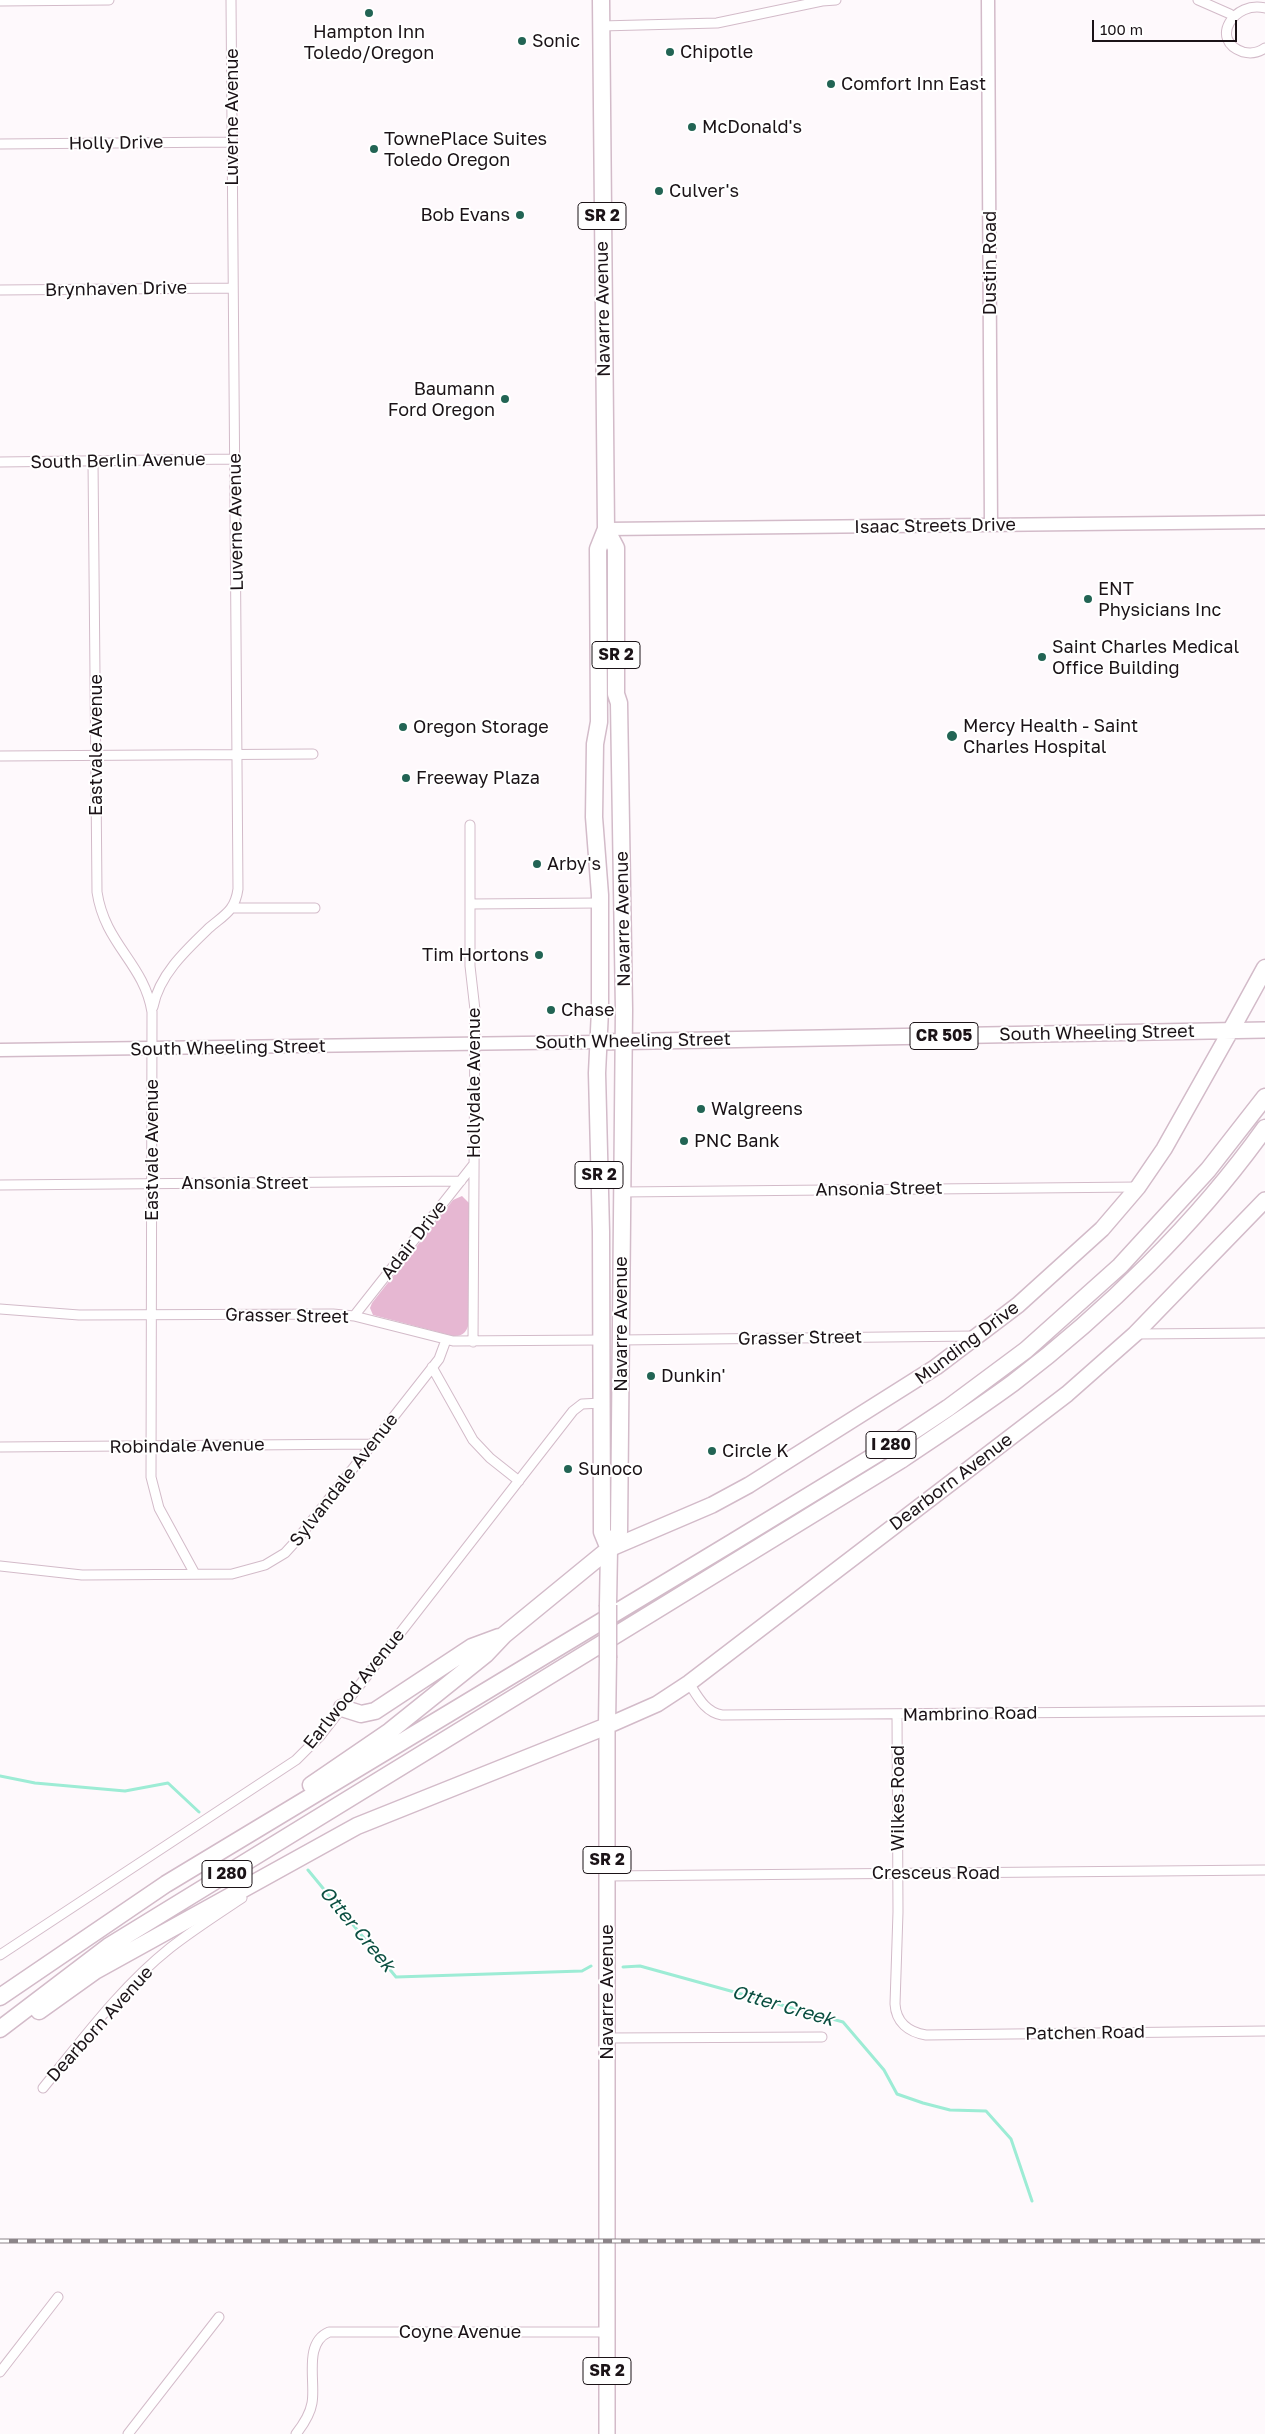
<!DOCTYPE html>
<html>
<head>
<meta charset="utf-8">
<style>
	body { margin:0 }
	#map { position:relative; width:1265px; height:2434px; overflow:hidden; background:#fef9fc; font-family:"Golos Text",sans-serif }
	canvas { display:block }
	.scale { position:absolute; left:1092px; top:20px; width:145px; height:22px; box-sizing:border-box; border:2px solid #1b1317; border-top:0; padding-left:6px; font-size:15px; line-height:18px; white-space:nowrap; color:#1b1317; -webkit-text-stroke:4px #fff; paint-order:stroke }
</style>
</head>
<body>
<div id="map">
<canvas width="1265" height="2434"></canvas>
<div class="scale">100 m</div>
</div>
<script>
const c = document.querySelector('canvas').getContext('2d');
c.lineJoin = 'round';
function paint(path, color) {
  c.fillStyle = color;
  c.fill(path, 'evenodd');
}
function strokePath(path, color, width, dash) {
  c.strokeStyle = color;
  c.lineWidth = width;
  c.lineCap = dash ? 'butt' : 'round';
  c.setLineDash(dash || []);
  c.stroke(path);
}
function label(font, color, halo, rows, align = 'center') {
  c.font = font + ' "Golos Text",sans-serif';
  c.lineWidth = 4;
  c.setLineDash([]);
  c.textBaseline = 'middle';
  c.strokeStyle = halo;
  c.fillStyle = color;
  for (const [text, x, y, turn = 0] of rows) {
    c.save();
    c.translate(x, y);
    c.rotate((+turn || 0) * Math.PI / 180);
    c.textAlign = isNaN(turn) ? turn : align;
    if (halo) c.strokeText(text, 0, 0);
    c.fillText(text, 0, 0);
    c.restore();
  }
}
paint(new Path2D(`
	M 462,1196 L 469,1203 L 469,1321 C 468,1331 463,1337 453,1336 L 373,1315 L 370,1308 L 372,1303 L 453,1200 Z`), '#e6b7d2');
strokePath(new Path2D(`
	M 0,1776 L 35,1783 L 125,1791 L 168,1783 L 199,1812
	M 308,1870 L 396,1977 L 582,1971 L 591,1966
	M 623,1967 L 640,1966 L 843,2022 L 884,2070 L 897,2094 L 923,2103 L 950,2110 L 986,2111 L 1011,2139 L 1032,2201`), '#9decd5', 3);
const street = new Path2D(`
	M 1198,0 L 1230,14
	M 0,1 L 109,0
	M 1265,8 C 1235,0 1208,40 1243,52 C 1251,54 1258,53 1265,48
	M 601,26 L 717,23 L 822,1 L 836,0
	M 0,144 L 232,142
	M 0,290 L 233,288
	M 93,461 L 97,892 C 105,945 144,963 152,1012 L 151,1477 L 159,1508 L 195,1574
	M 0,462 L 235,459
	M 0,756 L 313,754
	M 470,825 L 470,966 L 475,1010 L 473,1342
	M 470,904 L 600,903
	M 233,908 L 315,908
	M 153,1007 C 159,975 186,950 209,928 C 224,915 235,911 238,889 L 231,0
	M 0,1185 L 461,1181
	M 621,1192 L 1138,1187
	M 0,1309 L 79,1315 L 333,1314 L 354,1316 L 453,1341 L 601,1340
	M 354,1316 L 474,1164
	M 1135,1334 L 1265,1333
	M 620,1340 L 975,1336
	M 432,1367 L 473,1440 L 490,1458 L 519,1481
	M 0,1447 L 373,1444
	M 0,1566 L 82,1575 L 232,1574 L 265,1565 L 285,1553 L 296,1541 L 439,1359 L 446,1340
	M 689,1683 C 698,1697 705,1712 722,1715 L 1265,1711
	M 897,1714 L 898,1912 L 895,2004 C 896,2022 908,2032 926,2035 L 1265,2031
	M 607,1876 L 1265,1870
	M 0,1955 L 296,1760 L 320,1736 L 573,1411 L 582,1404 L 602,1403
	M 607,2038 L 822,2037
	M 43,2088 C 83,2039 121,1987 170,1948 C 193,1930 218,1914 242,1898
	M 0,2372 L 58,2297
	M 128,2434 L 219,2317
	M 296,2434 C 303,2425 310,2415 312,2403 C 316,2382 303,2343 329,2332 L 607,2332`);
const secondary = new Path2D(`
	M 988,0 L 991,525
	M 606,529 L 1265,522
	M 0,1050 L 598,1042`);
const primary = new Path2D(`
	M 598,1042 L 1265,1030
	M 609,1549 L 712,1505 L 749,1485 L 936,1367 L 1018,1305 L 1102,1229 L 1138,1187 L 1164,1149 L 1231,1030
	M 607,2434 L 607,1726 L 657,1704 L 689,1683 L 1067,1394 L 1135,1334 L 1265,1200`);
const highway = new Path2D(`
	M 601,0 L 606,529 L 598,549 L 599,722 L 595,744 L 594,817 L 600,895 L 600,1010 L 597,1073 L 601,1232 L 602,1532 L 609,1549 L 608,1605
	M 1231,1030 L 1265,968
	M 342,1708 L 361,1714 L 375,1711 L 472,1647 L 499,1637
	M 311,1785 L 390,1731 L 486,1654 L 504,1635 L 609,1549 L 619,1532 L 624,1010 L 619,703 L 616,694 L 616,548 L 606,529
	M 0,1997 L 166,1884 L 733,1542 L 900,1440 L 948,1408 L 1026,1350 L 1120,1266 L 1208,1170 L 1265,1097
	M 39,2011 L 95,1971 L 357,1826 L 607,1726 L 608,1658
	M 0,2029 L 109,1946 L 901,1460 C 938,1435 976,1410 1013,1383 C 1105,1313 1198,1222 1265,1128`);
strokePath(street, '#d3bbc9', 11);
strokePath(secondary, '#d3bbc9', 15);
strokePath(primary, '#d3bbc9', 18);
strokePath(highway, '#d3bbc9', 19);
strokePath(street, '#fff', 9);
strokePath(secondary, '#fff', 12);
strokePath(primary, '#fff', 15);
strokePath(highway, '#fff', 16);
const rail = new Path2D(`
	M 0,2241 L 1265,2241`);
strokePath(rail, '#8c8589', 5);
strokePath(rail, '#fff', 3, [9]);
const highwayBridge = new Path2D(`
	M 608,1658 L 608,1605`);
strokePath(highwayBridge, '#d3bbc9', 19, []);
strokePath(highwayBridge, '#fff', 16);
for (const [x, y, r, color] of [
	[369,13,5,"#226454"],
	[522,41,5,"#226454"],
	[670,52,5,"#226454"],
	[831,84,5,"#226454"],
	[692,127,5,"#226454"],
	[374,149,5,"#226454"],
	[659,191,5,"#226454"],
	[520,215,5,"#226454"],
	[505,399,5,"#226454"],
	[1088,599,5,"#226454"],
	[1042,657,5,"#226454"],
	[403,727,5,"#226454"],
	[952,736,6,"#226454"],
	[406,778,5,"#226454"],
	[537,864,5,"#226454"],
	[539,955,5,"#226454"],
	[551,1010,5,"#226454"],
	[701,1109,5,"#226454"],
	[684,1141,5,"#226454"],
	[651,1376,5,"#226454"],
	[712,1451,5,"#226454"],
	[568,1469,5,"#226454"]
]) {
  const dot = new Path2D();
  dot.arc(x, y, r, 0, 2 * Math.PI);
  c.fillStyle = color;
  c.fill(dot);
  strokePath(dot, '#fff', 2);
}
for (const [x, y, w] of [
	[602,216,48],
	[616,655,48],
	[944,1036,68],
	[599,1175,48],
	[891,1445,50],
	[607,1860,48],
	[227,1874,50],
	[607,2371,48]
]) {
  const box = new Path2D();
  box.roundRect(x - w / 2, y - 13.5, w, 27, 4);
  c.fillStyle = '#fff';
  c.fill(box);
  strokePath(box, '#1b1317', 1);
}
label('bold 16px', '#1b1317', null, [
	["SR 2",602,216],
	["SR 2",616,655],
	["CR 505",944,1036],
	["SR 2",599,1175],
	["I 280",891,1445],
	["SR 2",607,1860],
	["I 280",227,1874],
	["SR 2",607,2371]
]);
label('18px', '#1b1317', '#fff', [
	["Hampton Inn",369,32,"center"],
	["Toledo/Oregon",369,53,"center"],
	["Sonic",532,41],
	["Chipotle",680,52],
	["Comfort Inn East",841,84],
	["McDonald's",702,127],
	["TownePlace Suites",384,139],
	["Toledo Oregon",384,160],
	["Culver's",669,191],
	["Bob Evans",510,215,"right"],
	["Baumann",495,389,"right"],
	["Ford Oregon",495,410,"right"],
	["ENT",1098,589],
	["Physicians Inc",1098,610],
	["Saint Charles Medical",1052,647],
	["Office Building",1052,668],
	["Mercy Health - Saint",963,726],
	["Charles Hospital",963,747],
	["Oregon Storage",413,727],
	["Freeway Plaza",416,778],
	["Arby's",547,864],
	["Tim Hortons",529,955,"right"],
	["Chase",561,1010],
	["Walgreens",711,1109],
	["PNC Bank",694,1141],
	["Dunkin'",661,1376],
	["Circle K",722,1451],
	["Sunoco",578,1469]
], 'left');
label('18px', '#1b1317', '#fff', [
	["Luverne Avenue",232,117,-90],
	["Holly Drive",116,143,-1],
	["Dustin Road",990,263,-90],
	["Brynhaven Drive",116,289,-1],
	["Navarre Avenue",603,309,-91],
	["South Berlin Avenue",118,461,-1],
	["Luverne Avenue",236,522,-91],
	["Isaac Streets Drive",935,526,-1],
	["Eastvale Avenue",96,745,-90],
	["Navarre Avenue",623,919,-91],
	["South Wheeling Street",1097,1033,-1],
	["South Wheeling Street",633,1041,-1],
	["South Wheeling Street",228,1048,-1],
	["Hollydale Avenue",474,1083,-90],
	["Eastvale Avenue",152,1150,-90],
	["Ansonia Street",245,1183],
	["Ansonia Street",879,1189,-1],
	["Adair Drive",414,1240,-52],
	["Grasser Street",287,1316,1],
	["Navarre Avenue",621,1324,-90],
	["Grasser Street",800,1338,-1],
	["Munding Drive",967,1343,-37],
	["Robindale Avenue",187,1446,-1],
	["Sylvandale Avenue",344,1480,-52],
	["Dearborn Avenue",951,1482,-37],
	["Earlwood Avenue",354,1689,-51],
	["Mambrino Road",970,1714,-1],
	["Wilkes Road",898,1798,-90],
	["Cresceus Road",936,1873],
	["Navarre Avenue",607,1992,-90],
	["Dearborn Avenue",100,2024,-48],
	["Patchen Road",1085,2033,-1],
	["Coyne Avenue",460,2332]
]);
label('italic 19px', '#0b4f41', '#fff', [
	["Otter Creek",357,1929,50],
	["Otter Creek",783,2006,16]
]);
</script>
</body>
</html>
